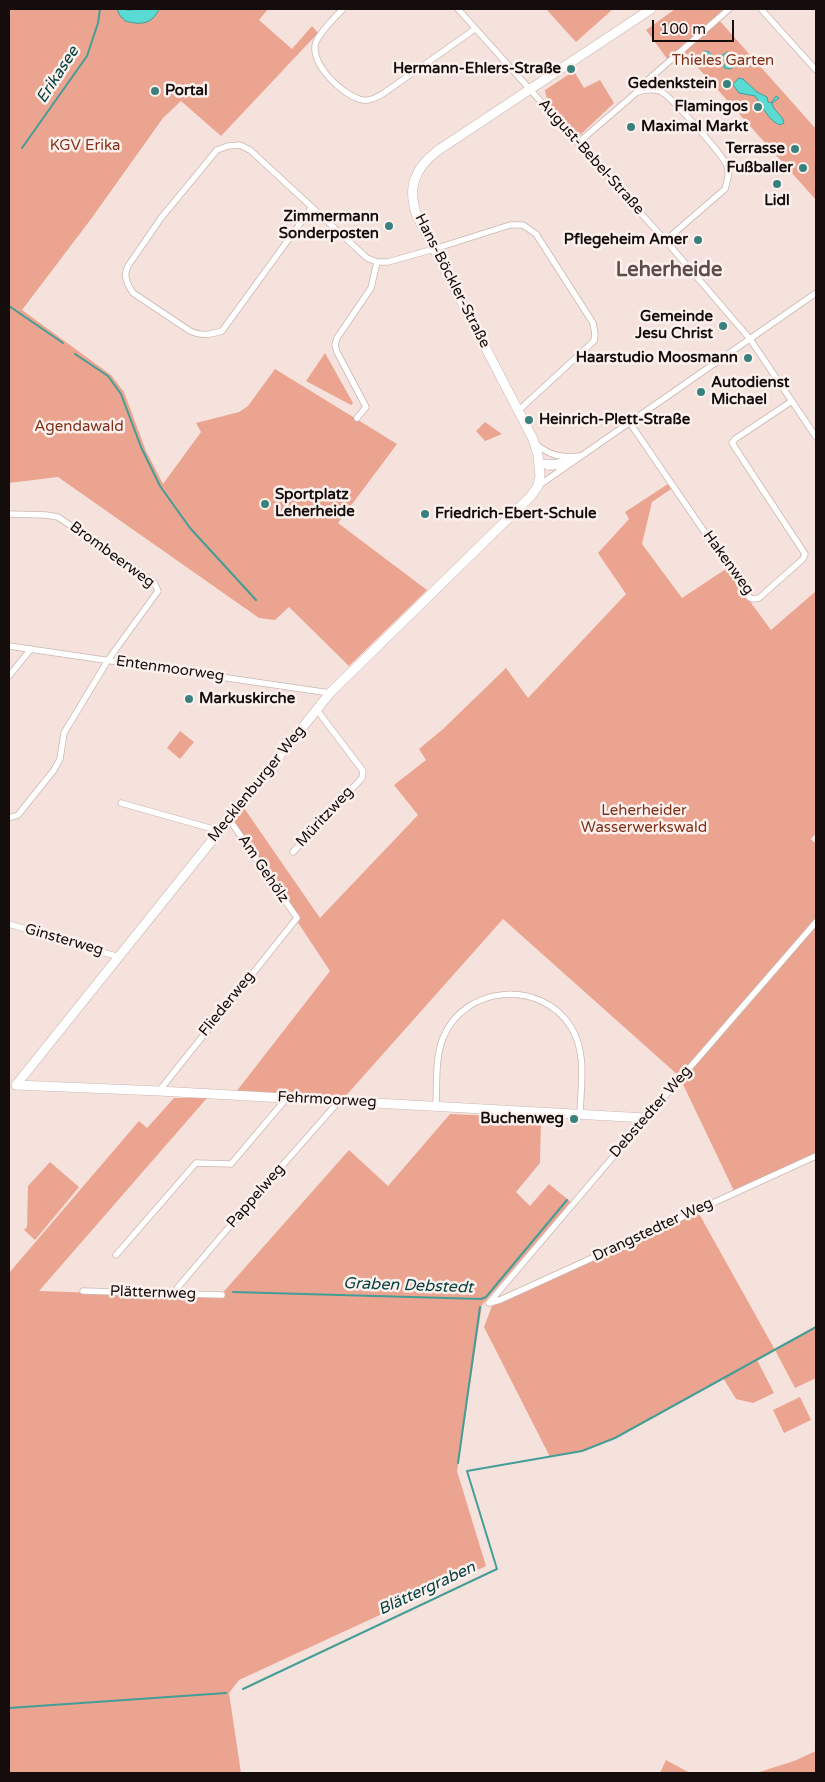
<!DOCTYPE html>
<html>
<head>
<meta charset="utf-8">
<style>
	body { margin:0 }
	#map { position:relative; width:825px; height:1782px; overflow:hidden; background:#f6e2dc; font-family:"Varela Round",sans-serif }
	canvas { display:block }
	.frame { position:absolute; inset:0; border:10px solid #140d0b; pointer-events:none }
	.scale { position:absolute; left:652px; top:20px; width:82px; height:22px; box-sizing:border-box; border:2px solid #140d0b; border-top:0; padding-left:6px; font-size:15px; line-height:18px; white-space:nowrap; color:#140d0b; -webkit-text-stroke:4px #fdf1ee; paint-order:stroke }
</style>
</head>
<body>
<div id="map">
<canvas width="825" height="1782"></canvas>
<div class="frame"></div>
<div class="scale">100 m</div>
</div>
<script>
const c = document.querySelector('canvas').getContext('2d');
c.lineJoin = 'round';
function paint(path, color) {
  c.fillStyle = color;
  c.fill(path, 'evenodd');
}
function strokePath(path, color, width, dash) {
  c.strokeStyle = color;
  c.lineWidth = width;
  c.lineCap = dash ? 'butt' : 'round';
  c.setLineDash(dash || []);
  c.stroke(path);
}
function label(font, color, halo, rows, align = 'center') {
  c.font = font + ' "Varela Round",sans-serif';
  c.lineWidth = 5;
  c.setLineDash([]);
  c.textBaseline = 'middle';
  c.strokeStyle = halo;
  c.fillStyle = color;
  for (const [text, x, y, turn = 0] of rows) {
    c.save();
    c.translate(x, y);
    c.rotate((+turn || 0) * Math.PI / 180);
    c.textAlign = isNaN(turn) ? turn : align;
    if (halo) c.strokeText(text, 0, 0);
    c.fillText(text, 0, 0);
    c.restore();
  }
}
paint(new Path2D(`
	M 9,9 L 268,9 L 259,20 L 292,49 L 312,26 L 318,33 L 221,136 L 181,101 L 163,118 L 91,219 L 22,310 L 111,375 L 124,392 L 146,451 L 163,484 L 201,432 L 196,423 L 239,412 L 248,406 L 275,369 L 397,444 L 338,523 L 427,590 L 349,666 L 289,607 L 275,620 L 259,618 L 58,477 L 9,483 Z
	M 546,9 L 613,9 L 576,42 Z
	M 675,9 L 726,9 L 668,60 L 646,30 Z
	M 719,20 L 816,129 L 816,200 L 684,52 Z
	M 574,71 L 584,88 L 600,80 L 614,103 L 577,138 C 568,127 545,103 545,90 Z
	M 325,353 L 353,403 L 351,405 L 306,381 Z
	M 485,422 L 502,434 L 485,441 L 476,431 Z
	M 668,484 L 671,489 L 652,502 L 642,544 L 682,598 L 726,569 L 771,630 L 816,591 L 816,833 L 811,839 L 816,844 L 816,1153 L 734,1191 L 679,1076 L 503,919 L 343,1099 L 236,1092 L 330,971 L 232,823 L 244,808 L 320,918 L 418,815 L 394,785 L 426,760 L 419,749 L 443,729 L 506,668 L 528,698 L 626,594 L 598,553 L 629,519 L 625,512 Z
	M 180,731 L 194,742 L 180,759 L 167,748 Z
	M 174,1098 L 207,1098 L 39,1291 L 219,1297 L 349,1150 L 388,1186 L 450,1114 L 541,1118 L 540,1163 L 516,1192 L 530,1206 L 549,1184 L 571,1202 L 482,1305 L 457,1471 L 486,1566 L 239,1680 L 229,1693 L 241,1773 L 9,1773 L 9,1273 L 139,1121 L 147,1128 Z
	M 50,1162 L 79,1187 L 35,1240 L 24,1230 L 27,1227 L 28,1186 Z
	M 698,1212 L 775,1350 L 816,1327 L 816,1378 L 795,1388 L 775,1350 L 757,1360 L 774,1393 L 753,1403 L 736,1399 L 723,1378 L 615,1438 L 582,1451 L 550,1457 L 484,1327 L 492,1306 Z
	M 800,1397 L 811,1420 L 784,1433 L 773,1410 Z
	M 816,1751 L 816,1773 L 756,1773 L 794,1761 Z
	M 666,1760 L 690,1773 L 660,1773 Z`), '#eba490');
const water = new Path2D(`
	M 117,9 L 131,10 L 137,9 L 159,9 C 152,25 140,25 125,21 L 124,19 L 121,17 Z
	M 705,51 L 709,52 L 715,59 L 709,64 L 703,60 L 701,56 Z
	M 728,52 L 735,56 L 739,62 L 747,61 L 750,66 L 746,67 L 740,64 L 730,69 L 724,68 L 726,61 L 722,61 L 720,57 Z
	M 739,78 L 743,79 L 757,92 L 767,97 L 768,102 L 771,103 L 776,96 L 779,98 L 772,103 C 773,111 783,115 784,123 L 780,125 C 770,122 761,105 755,96 L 739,93 L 733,85 Z`);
paint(water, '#59dbd3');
strokePath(water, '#449d97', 1);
strokePath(new Path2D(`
	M 22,148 L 87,56 L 98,23 L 100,9
	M 9,306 L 63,343
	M 75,354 L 108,376 L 121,394 L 141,447 L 160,486 L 190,528 L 256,600
	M 233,1292 L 481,1299 L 486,1297 L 567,1200
	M 458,1463 L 480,1307
	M 243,1689 L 497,1569 L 467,1471 L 582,1451 L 615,1438 L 816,1327
	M 9,1708 L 226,1693`), '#449d97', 2);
const street = new Path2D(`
	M 343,9 C 335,17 320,32 316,42 C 308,63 344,97 363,100 C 371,101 377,97 384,93 L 475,29
	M 458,9 L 672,248 L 750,339 L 816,437
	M 761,9 L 816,70
	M 648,89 L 649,79 L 729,9
	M 578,143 L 637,92 C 644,90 652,88 660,91 C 670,95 724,156 727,166 C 730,175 727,181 725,189 L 666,240
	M 312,207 L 222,331 C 209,335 202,336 190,331 L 133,293 C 127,284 123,276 128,266 L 161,218 L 217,150 L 228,146 L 240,145 L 250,150 L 367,258 L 377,262 L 388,262 L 434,249 L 510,225 L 523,225 L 536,234 L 593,323 L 595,334 L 594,341 L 518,411
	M 357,418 L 366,407 L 337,352 L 335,345 L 337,338 L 371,288 L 377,262
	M 630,423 L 749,597 L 752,599 L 759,598 L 803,559 L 805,554 L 732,443 L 735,439 L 792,401
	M 536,444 C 550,456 562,458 580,456
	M 539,462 L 553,463 L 571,460
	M 541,463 L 548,467 L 565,466
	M 538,486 L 816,293
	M 9,514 L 46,515 L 58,517 L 154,582 L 158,591 L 108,660 L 64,733 L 60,759 L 54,770 L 18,815 L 12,817 L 9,817
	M 9,646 L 330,693
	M 9,676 L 31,649
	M 121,803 L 220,831
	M 293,852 L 362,778 L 363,771 L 317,710
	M 9,924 L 119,957
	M 159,1091 L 297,918 L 229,819
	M 436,1106 C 437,1084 435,1058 443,1038 C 464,985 541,979 571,1027 C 587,1053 581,1085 580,1113
	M 116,1255 L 196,1163 L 231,1164 L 286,1099
	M 83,1291 L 222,1295
	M 173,1293 L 252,1200 L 339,1101
	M 489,1303 L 646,1118 L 816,922
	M 489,1303 L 500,1300 L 816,1156`);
const secondary = new Path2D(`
	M 16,1085 L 330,693 L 530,497 L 538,486 L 540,476 L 538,455 L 533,439 L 417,216 C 407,188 414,169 437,151 L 651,9
	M 16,1085 L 159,1091 L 646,1118`);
strokePath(street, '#cab7b2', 7);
strokePath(secondary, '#cab7b2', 10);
strokePath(street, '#fff', 5.5);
strokePath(secondary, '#fff', 9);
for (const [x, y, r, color] of [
	[571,69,5,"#39817d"],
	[727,84,5,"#39817d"],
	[155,91,5,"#39817d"],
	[758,107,5,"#39817d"],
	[631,127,5,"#39817d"],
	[795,149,5,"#39817d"],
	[803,168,5,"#39817d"],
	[777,184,5,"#39817d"],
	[389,226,5,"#39817d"],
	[698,240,5,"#39817d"],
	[723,326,5,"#39817d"],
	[748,358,5,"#39817d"],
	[701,392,5,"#39817d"],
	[529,420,5,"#39817d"],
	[265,504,5,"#39817d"],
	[425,514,5,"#39817d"],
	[189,699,5,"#39817d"],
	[574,1119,5,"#39817d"]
]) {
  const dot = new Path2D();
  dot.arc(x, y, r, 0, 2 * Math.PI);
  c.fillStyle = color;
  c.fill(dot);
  strokePath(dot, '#fdf1ee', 2);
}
label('15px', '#7f3019', '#fdf1ee', [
	["Thieles Garten",723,61],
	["KGV Erika",85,146],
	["Agendawald",79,427],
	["Leherheider",644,811],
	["Wasserwerkswald",644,828]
]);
label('bold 15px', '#140d0b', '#fdf1ee', [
	["Hermann-Ehlers-Straße",561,69],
	["Gedenkstein",717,84],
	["Portal",165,91,"left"],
	["Flamingos",748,107],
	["Maximal Markt",641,127,"left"],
	["Terrasse",785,149],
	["Fußballer",793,168],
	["Lidl",777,201,"center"],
	["Zimmermann",379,217],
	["Sonderposten",379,234],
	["Pflegeheim Amer",688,240],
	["Gemeinde",713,317],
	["Jesu Christ",713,334],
	["Haarstudio Moosmann",738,358],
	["Autodienst",711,383,"left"],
	["Michael",711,400,"left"],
	["Heinrich-Plett-Straße",539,420,"left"],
	["Sportplatz",275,495,"left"],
	["Leherheide",275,512,"left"],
	["Friedrich-Ebert-Schule",435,514,"left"],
	["Markuskirche",199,699,"left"],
	["Buchenweg",564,1119]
], 'right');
label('15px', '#140d0b', '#fdf1ee', [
	["August-Bebel-Straße",591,157,48],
	["Hans-Böckler-Straße",452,281,63],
	["Brombeerweg",112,555,36],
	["Hakenweg",728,563,54],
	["Entenmoorweg",170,669,8],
	["Mecklenburger Weg",257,784,-51],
	["Müritzweg",325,817,-47],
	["Am Gehölz",263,869,56],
	["Ginsterweg",64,940,16],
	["Fliederweg",227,1004,-51],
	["Fehrmoorweg",327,1100,3],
	["Debstedter Weg",651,1112,-49],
	["Pappelweg",256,1196,-49],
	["Drangstedter Weg",653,1230,-25],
	["Plätternweg",153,1293,2]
]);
label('italic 16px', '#044340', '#fdf1ee', [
	["Erikasee",58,75,-57],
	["Graben Debstedt",408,1286,2],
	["Blättergraben",427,1589,-25]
]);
label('bold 20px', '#5d4d48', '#fdf1ee', [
	["Leherheide",669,271]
]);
</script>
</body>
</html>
